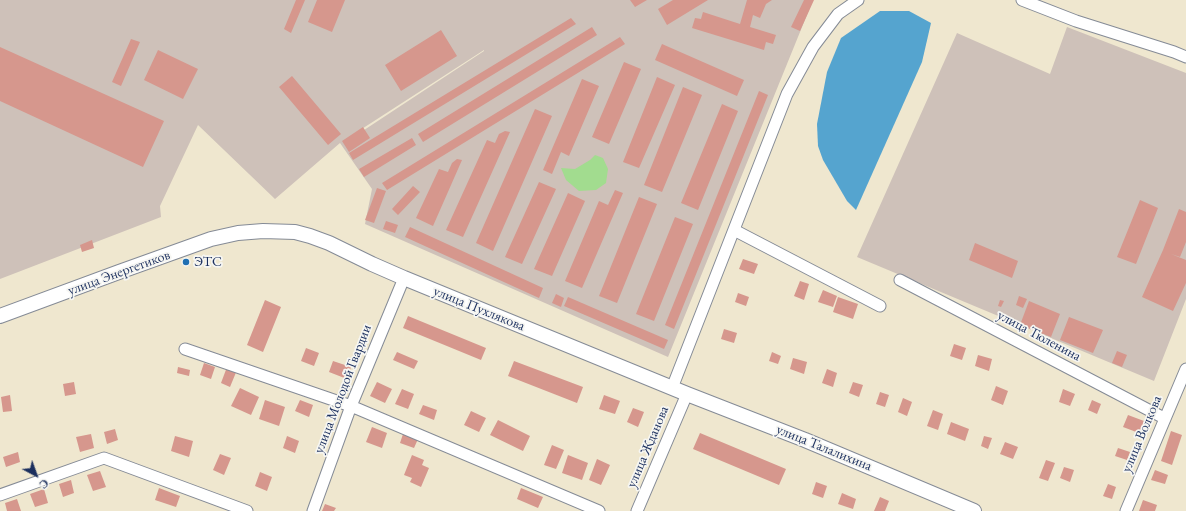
<!DOCTYPE html>
<html>
<head>
<meta charset="utf-8">
<style>
	body { margin:0 }
	#map { position:relative; width:1186px; height:511px; overflow:hidden; background:#efe7cf; font-family:"EB Garamond",serif }
	canvas { display:block }
	.north { position:absolute; left:16px; top:455px; width:40px; height:40px; -webkit-text-stroke:3px #f6f6f2; paint-order:stroke; rotate:139deg; font-size:11px; font-weight:700; line-height:16px; text-align:center; color:#1b2f5e }
	.north::after { content:''; display:block; margin:auto; width:14px; height:18px; background:#1b2f5e; clip-path:polygon(50% 0,100% 100%,50% 72%,0 100%) }
</style>
</head>
<body>
<div id="map">
<canvas width="1186" height="511"></canvas>
<div class="north">С</div>
</div>
<script>
const c = document.querySelector('canvas').getContext('2d');
c.lineJoin = 'round';
function paint(path, color) {
  c.fillStyle = color;
  c.fill(path, 'evenodd');
}
function strokePath(path, color, width, dash) {
  c.strokeStyle = color;
  c.lineWidth = width;
  c.lineCap = dash ? 'butt' : 'round';
  c.setLineDash(dash || []);
  c.stroke(path);
}
function label(font, color, halo, rows, align = 'center') {
  c.font = font + ' "EB Garamond",serif';
  c.lineWidth = 3.5;
  c.setLineDash([]);
  c.textBaseline = 'middle';
  c.strokeStyle = halo;
  c.fillStyle = color;
  for (const [text, x, y, turn = 0] of rows) {
    c.save();
    c.translate(x, y);
    c.rotate((+turn || 0) * Math.PI / 180);
    c.textAlign = isNaN(turn) ? turn : align;
    if (halo) c.strokeText(text, 0, 0);
    c.fillText(text, 0, 0);
    c.restore();
  }
}
paint(new Path2D(`
	M 0,0 L 813,0 L 668,357 L 365,224 L 372,189 L 340,143 L 275,199 L 198,125 L 160,206 L 161,217 L 0,279 ZM 484,50 L 484,51 L 355,136 L 354,134 Z
	M 1067,27 L 1186,73 L 1186,299 L 1154,381 L 857,257 L 957,33 L 1050,74 Z`), '#cec1b9');
paint(new Path2D(`
	M 595,155 L 603,158 L 608,169 L 606,183 L 596,190 L 579,191 L 566,180 L 561,168 L 575,169 L 590,160 Z`), '#a2dc8f');
paint(new Path2D(`
	M 880,11 L 909,11 L 931,23 L 922,62 L 856,210 L 847,201 L 823,160 L 818,146 L 817,124 L 827,72 L 841,38 Z`), '#55a4cf');
paint(new Path2D(`
	M 296,0 L 305,0 L 291,33 L 284,29 Z
	M 317,0 L 345,0 L 332,32 L 308,22 Z
	M 630,0 L 647,0 L 635,7 Z
	M 673,0 L 708,0 L 667,25 L 658,9 Z
	M 747,0 L 772,0 L 766,4 L 760,18 L 753,15 L 750,27 L 776,35 L 773,44 L 766,42 L 764,50 L 692,28 L 695,18 L 701,19 L 703,12 L 740,24 Z
	M 804,0 L 814,0 L 800,31 L 791,27 Z
	M 571,18 L 576,24 L 353,160 L 349,153 Z
	M 592,27 L 597,35 L 423,142 L 418,134 Z
	M 441,30 L 457,56 L 401,91 L 385,65 Z
	M 620,37 L 625,44 L 387,190 L 382,183 Z
	M 131,39 L 140,42 L 121,86 L 112,82 Z
	M 662,44 L 744,80 L 737,96 L 655,60 Z
	M 0,47 L 164,121 L 143,167 L 0,101 Z
	M 158,50 L 198,69 L 183,99 L 144,80 Z
	M 624,62 L 641,69 L 609,144 L 592,137 Z
	M 292,76 L 341,134 L 328,145 L 279,87 Z
	M 657,77 L 675,85 L 639,168 L 623,162 Z
	M 582,79 L 599,86 L 569,156 L 561,152 L 552,174 L 543,170 Z
	M 683,87 L 702,95 L 662,192 L 644,185 Z
	M 759,91 L 768,95 L 674,329 L 665,325 Z
	M 722,104 L 738,111 L 698,210 L 681,203 Z
	M 535,109 L 552,116 L 493,251 L 476,243 Z
	M 363,127 L 370,138 L 349,152 L 342,141 Z
	M 505,131 L 510,132 L 463,237 L 446,230 L 487,140 L 495,143 L 499,134 Z
	M 412,138 L 416,145 L 364,177 L 359,169 Z
	M 457,159 L 462,160 L 433,226 L 416,218 L 439,169 L 448,172 L 452,163 Z
	M 539,182 L 556,189 L 522,264 L 505,257 Z
	M 413,186 L 420,192 L 398,215 L 392,209 Z
	M 377,188 L 386,191 L 374,223 L 365,220 Z
	M 615,190 L 623,193 L 582,288 L 565,281 L 599,201 L 608,205 Z
	M 568,193 L 585,201 L 552,276 L 534,269 Z
	M 639,197 L 657,204 L 617,303 L 599,296 Z
	M 1140,200 L 1158,208 L 1136,264 L 1117,257 Z
	M 1179,209 L 1186,212 L 1186,242 L 1180,257 L 1171,254 L 1186,260 L 1186,283 L 1173,311 L 1142,297 L 1163,250 Z
	M 675,217 L 693,224 L 654,321 L 636,314 Z
	M 386,221 L 398,225 L 395,233 L 383,229 Z
	M 410,227 L 543,288 L 539,298 L 405,237 Z
	M 92,240 L 94,248 L 82,252 L 80,245 Z
	M 975,243 L 1018,261 L 1012,278 L 969,260 Z
	M 743,259 L 758,264 L 754,274 L 739,269 Z
	M 800,281 L 809,284 L 804,300 L 794,296 Z
	M 823,290 L 837,296 L 833,307 L 818,302 Z
	M 738,293 L 749,297 L 746,306 L 735,302 Z
	M 556,294 L 564,298 L 561,307 L 552,303 Z
	M 1019,296 L 1027,299 L 1023,308 L 1016,305 Z
	M 568,297 L 668,340 L 664,349 L 564,306 Z
	M 838,297 L 858,304 L 853,319 L 833,312 Z
	M 265,300 L 281,307 L 263,352 L 247,345 Z
	M 1000,300 L 1004,301 L 1001,307 L 998,306 Z
	M 1029,301 L 1060,314 L 1051,337 L 1020,325 Z
	M 408,316 L 486,348 L 481,360 L 403,328 Z
	M 1069,317 L 1103,330 L 1093,353 L 1060,340 Z
	M 724,329 L 737,333 L 734,343 L 721,339 Z
	M 954,344 L 966,348 L 962,360 L 950,356 Z
	M 306,348 L 319,353 L 314,366 L 301,361 Z
	M 1117,351 L 1127,355 L 1122,367 L 1112,363 Z
	M 397,352 L 418,361 L 414,369 L 393,360 Z
	M 772,352 L 781,356 L 778,364 L 769,361 Z
	M 978,355 L 992,359 L 989,371 L 975,366 Z
	M 793,358 L 807,362 L 804,374 L 790,369 Z
	M 333,361 L 351,367 L 347,379 L 329,372 Z
	M 514,361 L 583,387 L 577,403 L 508,376 Z
	M 204,363 L 215,367 L 211,379 L 200,375 Z
	M 178,367 L 190,370 L 189,376 L 177,373 Z
	M 227,367 L 237,370 L 230,387 L 221,383 Z
	M 827,369 L 837,373 L 833,387 L 822,383 Z
	M 74,382 L 76,394 L 65,396 L 63,384 Z
	M 377,382 L 392,389 L 385,403 L 370,396 Z
	M 853,382 L 863,385 L 859,397 L 849,393 Z
	M 996,386 L 1008,391 L 1003,405 L 991,400 Z
	M 240,388 L 259,397 L 251,415 L 231,406 Z
	M 402,389 L 414,394 L 408,409 L 395,404 Z
	M 1063,389 L 1075,394 L 1070,406 L 1059,402 Z
	M 880,392 L 889,395 L 885,407 L 876,404 Z
	M 10,395 L 12,411 L 3,412 L 1,397 Z
	M 604,395 L 620,401 L 615,414 L 599,409 Z
	M 903,398 L 912,402 L 907,416 L 898,412 Z
	M 265,400 L 285,407 L 279,426 L 259,419 Z
	M 300,400 L 313,405 L 309,417 L 295,411 Z
	M 1092,400 L 1101,404 L 1097,414 L 1088,410 Z
	M 423,405 L 437,410 L 434,420 L 419,414 Z
	M 633,408 L 644,412 L 638,427 L 627,422 Z
	M 933,410 L 943,414 L 938,430 L 927,426 Z
	M 471,411 L 486,418 L 479,432 L 464,425 Z
	M 1128,415 L 1144,421 L 1139,433 L 1123,427 Z
	M 498,420 L 530,436 L 523,451 L 490,435 Z
	M 951,422 L 969,429 L 965,441 L 947,434 Z
	M 372,427 L 387,433 L 382,448 L 366,442 Z
	M 115,429 L 118,440 L 107,444 L 104,432 Z
	M 1171,431 L 1182,435 L 1172,465 L 1161,461 Z
	M 700,433 L 786,469 L 779,485 L 693,449 Z
	M 91,434 L 94,448 L 80,452 L 76,437 Z
	M 403,434 L 418,439 L 414,448 L 400,443 Z
	M 175,436 L 193,441 L 189,457 L 171,451 Z
	M 287,436 L 299,441 L 295,453 L 283,448 Z
	M 984,436 L 992,438 L 988,449 L 981,446 Z
	M 1005,442 L 1018,447 L 1013,459 L 1000,454 Z
	M 552,445 L 564,450 L 556,469 L 544,465 Z
	M 1118,448 L 1130,452 L 1127,460 L 1115,456 Z
	M 18,452 L 20,462 L 6,467 L 3,457 Z
	M 220,454 L 231,458 L 224,475 L 213,470 Z
	M 412,455 L 424,460 L 422,465 L 429,468 L 421,487 L 410,482 L 412,478 L 404,475 Z
	M 568,455 L 588,463 L 582,480 L 562,473 Z
	M 597,459 L 610,465 L 601,485 L 589,480 Z
	M 1046,460 L 1055,463 L 1048,481 L 1039,478 Z
	M 1064,467 L 1074,470 L 1070,482 L 1060,478 Z
	M 1155,470 L 1168,475 L 1165,484 L 1151,480 Z
	M 100,471 L 106,487 L 93,491 L 87,475 Z
	M 260,472 L 272,477 L 267,491 L 255,486 Z
	M 71,480 L 74,493 L 63,497 L 59,484 Z
	M 816,482 L 827,486 L 823,498 L 812,494 Z
	M 1108,484 L 1116,487 L 1112,499 L 1103,496 Z
	M 159,488 L 180,496 L 176,507 L 155,500 Z
	M 521,488 L 543,497 L 538,508 L 517,499 Z
	M 44,489 L 48,503 L 35,507 L 30,494 Z
	M 842,493 L 856,499 L 853,509 L 838,504 Z
	M 880,497 L 889,501 L 885,511 L 874,511 Z
	M 17,499 L 21,511 L 7,511 L 5,503 Z
	M 1143,500 L 1157,505 L 1155,511 L 1139,511 Z
	M 325,504 L 336,508 L 334,511 L 322,511 Z`), '#d6978d');
const minor = new Path2D(`
	M 1022,0 L 1076,21 L 1174,52 L 1186,57
	M 734,230 L 880,306
	M 900,280 L 1164,418
	M 185,349 L 351,406 L 599,511
	M 672,388 L 787,94 L 813,47 L 838,14 L 858,0
	M 0,495 L 104,458 L 247,511
	M 313,511 L 351,406 L 404,278
	M 637,511 L 687,394
	M 1126,511 L 1186,369`);
const tertiary = new Path2D(`
	M 0,316 L 119,272 L 211,239 L 238,233 L 263,231 L 295,232 L 310,236 L 329,243 L 372,264 L 404,278 L 687,394 L 805,440 L 974,511`);
strokePath(minor, '#858b96', 13);
strokePath(tertiary, '#858b96', 16);
strokePath(minor, '#fff', 11);
strokePath(tertiary, '#fff', 14);
for (const [x, y, r, color] of [
	[186,262,4,"#1f6fb2"]
]) {
  const dot = new Path2D();
  dot.arc(x, y, r, 0, 2 * Math.PI);
  c.fillStyle = color;
  c.fill(dot);
  strokePath(dot, '#f6f6f2', 1.5);
}
label('14px', '#1b2f5e', '#f6f6f2', [
	["ЭТС",194,262]
], 'left');
label('14px', '#1b2f5e', '#f6f6f2', [
	["улица Энергетиков",119,273,-20],
	["улица Пухлякова",479,309,22],
	["улица Тюленина",1039,336,28],
	["улица Молодой Гвардии",343,389,-69],
	["улица Волкова",1142,434,-67],
	["улица Жданова",648,447,-67],
	["улица Талалихина",824,448,22]
]);
</script>
</body>
</html>
